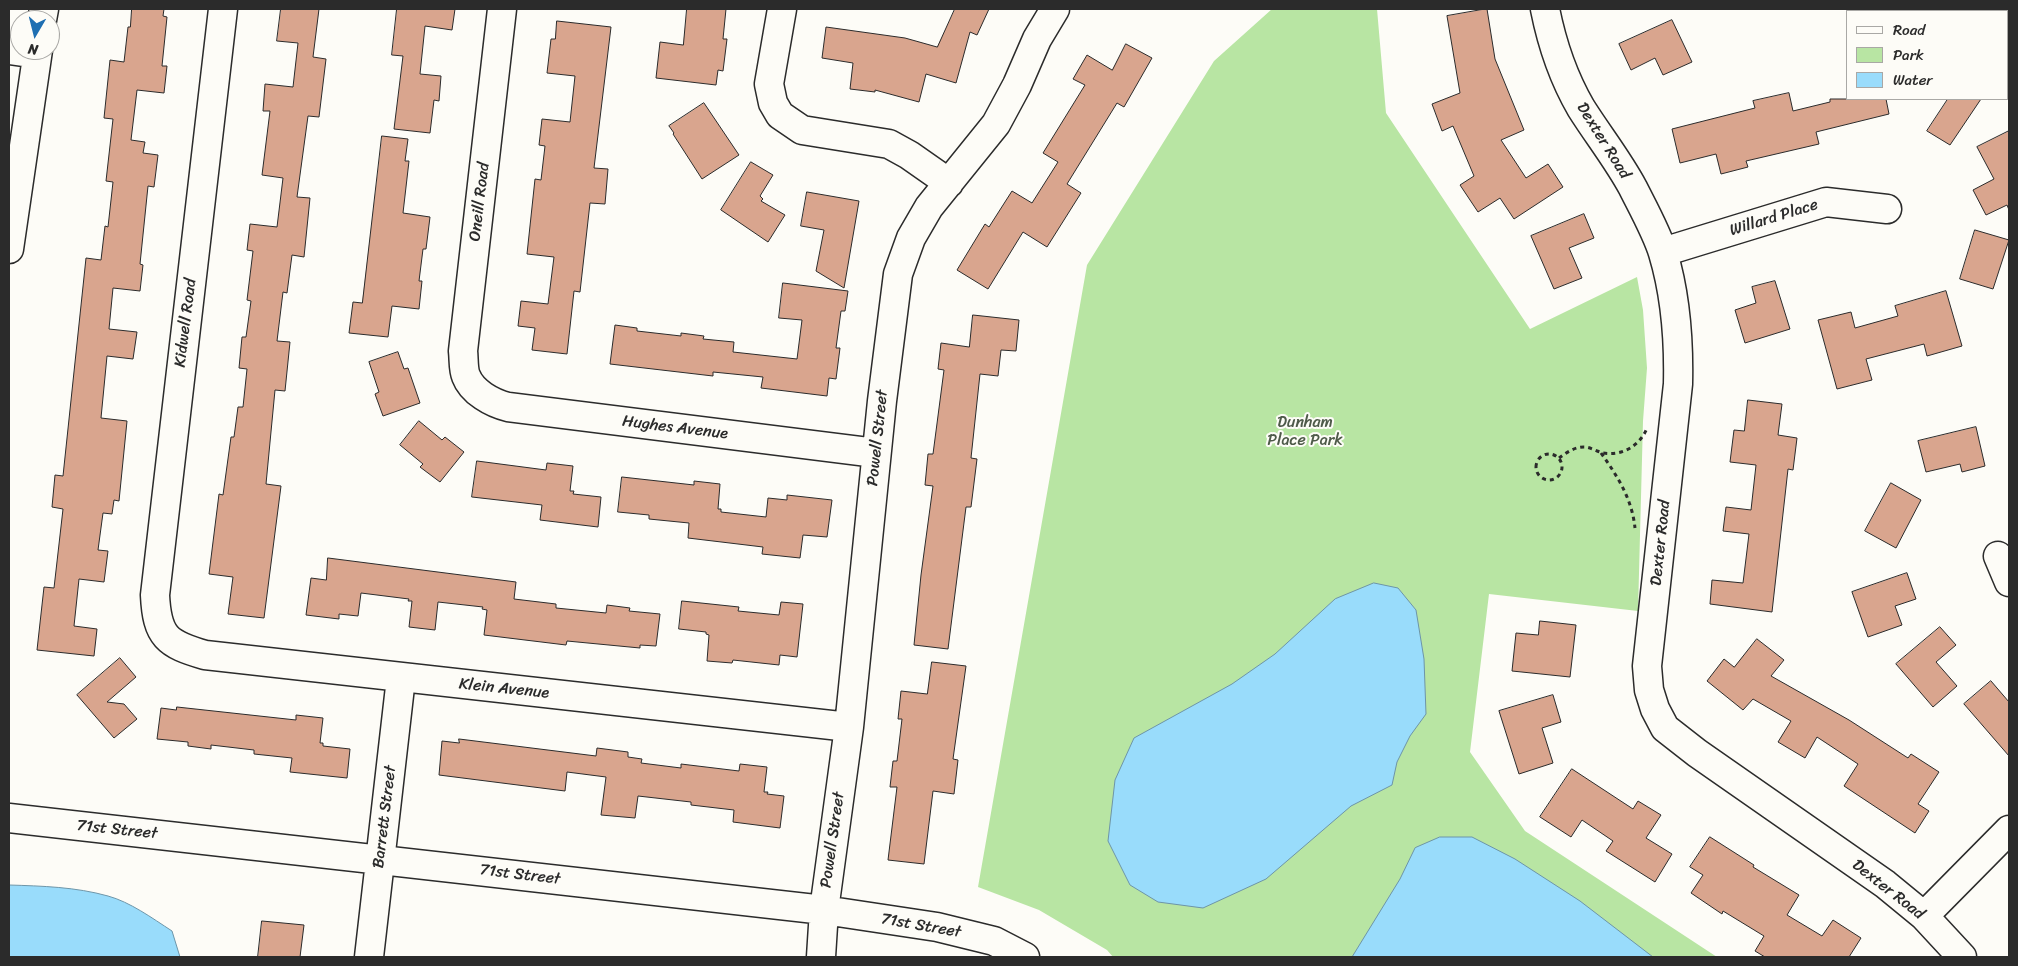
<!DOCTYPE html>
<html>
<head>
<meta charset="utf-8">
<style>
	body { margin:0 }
	#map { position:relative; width:2018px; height:966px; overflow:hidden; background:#fdfcf7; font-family:Sriracha,sans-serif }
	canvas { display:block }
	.frame { position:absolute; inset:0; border:10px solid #2b2b2b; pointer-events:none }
	.legend { position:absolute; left:1846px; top:10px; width:162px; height:90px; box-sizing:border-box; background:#fdfcf7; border:1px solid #a9a8a5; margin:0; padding:6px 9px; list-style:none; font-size:15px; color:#2b2b2b }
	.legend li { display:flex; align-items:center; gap:10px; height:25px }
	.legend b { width:25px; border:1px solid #a9a8a5 }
	.north { position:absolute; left:10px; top:10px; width:50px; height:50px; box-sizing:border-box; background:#fdfcf7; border:1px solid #a9a8a5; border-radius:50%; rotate:188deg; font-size:14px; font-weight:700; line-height:20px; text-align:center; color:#2b2b2b }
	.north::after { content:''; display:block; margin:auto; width:18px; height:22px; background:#1f6fb2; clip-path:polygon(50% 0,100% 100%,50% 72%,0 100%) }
</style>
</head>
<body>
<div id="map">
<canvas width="2018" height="966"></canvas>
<div class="frame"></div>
<ul class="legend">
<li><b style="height:6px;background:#fdfcf7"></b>Road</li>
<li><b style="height:14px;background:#b8e5a3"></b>Park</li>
<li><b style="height:14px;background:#99dcfb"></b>Water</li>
</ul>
<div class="north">N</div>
</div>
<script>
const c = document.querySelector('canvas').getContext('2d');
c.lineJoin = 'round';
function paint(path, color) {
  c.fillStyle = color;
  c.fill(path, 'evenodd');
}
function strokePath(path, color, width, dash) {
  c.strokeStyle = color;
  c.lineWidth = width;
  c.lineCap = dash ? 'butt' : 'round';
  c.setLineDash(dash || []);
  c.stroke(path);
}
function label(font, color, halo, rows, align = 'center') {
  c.font = font + ' Sriracha,sans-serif';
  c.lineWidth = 4;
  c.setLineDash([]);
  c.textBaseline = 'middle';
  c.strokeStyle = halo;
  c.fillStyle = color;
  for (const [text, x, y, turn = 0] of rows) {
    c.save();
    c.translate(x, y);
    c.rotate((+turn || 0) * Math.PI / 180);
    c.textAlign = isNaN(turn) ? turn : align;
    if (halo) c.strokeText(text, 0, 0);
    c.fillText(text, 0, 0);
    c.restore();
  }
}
paint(new Path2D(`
	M 1272,9 L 1377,9 L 1386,113 L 1530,329 L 1637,277 L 1643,310 L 1647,368 L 1643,421 L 1638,611 L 1489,594 L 1470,752 L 1525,831 L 1717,957 L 1113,957 L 1107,950 L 1039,910 L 978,887 L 1087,265 L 1214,61 Z`), '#b8e5a3');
const water = new Path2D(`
	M 1374,583 L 1398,588 L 1416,610 L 1424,659 L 1426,714 L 1410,736 L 1397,762 L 1392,785 L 1351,806 L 1266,879 L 1203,908 L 1158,902 L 1130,885 L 1108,841 L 1115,780 L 1134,738 L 1232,684 L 1275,654 L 1335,599 Z
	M 1440,837 L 1472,837 L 1515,859 L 1580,901 L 1653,957 L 1352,957 L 1400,879 L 1415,848 Z
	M 9,885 C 42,886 76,887 108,896 C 130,902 152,918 172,931 L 180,957 L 9,957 Z`);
paint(water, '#99dcfb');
strokePath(water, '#6d95a8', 1);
const building = new Path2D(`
	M 132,9 L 164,9 L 163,16 L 167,17 L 162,66 L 167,66 L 164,93 L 137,90 L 131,140 L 145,142 L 143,153 L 158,155 L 154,187 L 148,186 L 140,264 L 143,265 L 140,291 L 113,288 L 109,329 L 137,332 L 133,359 L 107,356 L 101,418 L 127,421 L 119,501 L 114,500 L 112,514 L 103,513 L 98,550 L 108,551 L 104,582 L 79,579 L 74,626 L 97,629 L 94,656 L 37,650 L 44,587 L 54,588 L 63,509 L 52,507 L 55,475 L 63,476 L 86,258 L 101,260 L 105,226 L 108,227 L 113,182 L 106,181 L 113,119 L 104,118 L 110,60 L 124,62 L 128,27 L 130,27 Z
	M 281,9 L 319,9 L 313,57 L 326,59 L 319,117 L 308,116 L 297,197 L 310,198 L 304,257 L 292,255 L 287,293 L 283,292 L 277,341 L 290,342 L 285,391 L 275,390 L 266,484 L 281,486 L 264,618 L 228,614 L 233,577 L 209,574 L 219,494 L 223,495 L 231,437 L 234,437 L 238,407 L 243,407 L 247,369 L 239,368 L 242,337 L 246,337 L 251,301 L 247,300 L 253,251 L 247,250 L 250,224 L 277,227 L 283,178 L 262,175 L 270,111 L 263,111 L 265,84 L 293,87 L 298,43 L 277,41 Z
	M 397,9 L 455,9 L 452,30 L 425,26 L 420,74 L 441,76 L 439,101 L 434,100 L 430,133 L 394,129 L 403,56 L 392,55 Z
	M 687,9 L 726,9 L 723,39 L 727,39 L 723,71 L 718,70 L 716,85 L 656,78 L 660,42 L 683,45 Z
	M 955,9 L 989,9 L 977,35 L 970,32 L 956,83 L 926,74 L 919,102 L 875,90 L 875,92 L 850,89 L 853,63 L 822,58 L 826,27 L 905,38 L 937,47 Z
	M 1487,9 L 1495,59 L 1524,130 L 1501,140 L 1526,178 L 1548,164 L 1563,187 L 1514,219 L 1500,198 L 1478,212 L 1460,185 L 1474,176 L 1453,126 L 1442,131 L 1432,104 L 1460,93 L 1447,16 Z
	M 1672,20 L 1692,62 L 1663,75 L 1655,58 L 1631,70 L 1619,44 Z
	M 557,21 L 611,27 L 594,168 L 608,169 L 605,204 L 590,203 L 580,292 L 574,291 L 567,354 L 532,350 L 535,328 L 518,326 L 521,301 L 548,304 L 554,257 L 527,254 L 535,179 L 541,180 L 545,146 L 539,145 L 542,119 L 570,122 L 575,76 L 547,73 L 551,39 L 555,39 Z
	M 1126,44 L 1152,58 L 1124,107 L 1117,103 L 1067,184 L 1081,193 L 1047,247 L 1023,232 L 988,289 L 957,270 L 985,224 L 989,227 L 1012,191 L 1032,203 L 1058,162 L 1043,153 L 1085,85 L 1073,79 L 1087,55 L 1112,70 Z
	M 1789,93 L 1793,111 L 1830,102 L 1830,99 L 1886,99 L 1889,114 L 1816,132 L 1819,144 L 1746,161 L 1748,167 L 1721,174 L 1716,154 L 1680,163 L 1672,129 L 1755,108 L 1753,101 Z
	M 1948,99 L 1981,99 L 1950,145 L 1927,131 Z
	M 704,103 L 739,155 L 702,179 L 673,134 L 674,133 L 669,126 Z
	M 2009,131 L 2009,210 L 2007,205 L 1986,215 L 1973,190 L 1994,179 L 1977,147 Z
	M 382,136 L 408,139 L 405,161 L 409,161 L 403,213 L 430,217 L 426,249 L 423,249 L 419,281 L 422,281 L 419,309 L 392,306 L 388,337 L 349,333 L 353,302 L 362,303 Z
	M 751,162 L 773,175 L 760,196 L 763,199 L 761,201 L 785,215 L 768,242 L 721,210 Z
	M 807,192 L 859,201 L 844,288 L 816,271 L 824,230 L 801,226 Z
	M 1584,214 L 1594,238 L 1569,248 L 1582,278 L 1554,289 L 1531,236 Z
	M 1975,230 L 2009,240 L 1993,289 L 1960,279 Z
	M 1775,281 L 1790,329 L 1745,343 L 1735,310 L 1756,303 L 1752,287 Z
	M 783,283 L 848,291 L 845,311 L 841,311 L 836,348 L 840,348 L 836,379 L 829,378 L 827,396 L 761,388 L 763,377 L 713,372 L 713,376 L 610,364 L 615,325 L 637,328 L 637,331 L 681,336 L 681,333 L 704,336 L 703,339 L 734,342 L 733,352 L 797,359 L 802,320 L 779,318 Z
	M 1946,291 L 1962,346 L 1927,356 L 1924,344 L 1866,359 L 1872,380 L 1837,389 L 1818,320 L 1851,312 L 1855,328 L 1898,316 L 1895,306 Z
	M 973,315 L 1019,320 L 1016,351 L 1001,350 L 998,376 L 980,374 L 971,458 L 977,459 L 971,507 L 966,507 L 948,649 L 914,645 L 921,575 L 933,486 L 925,485 L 928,454 L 933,454 L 944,370 L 938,369 L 941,343 L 969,347 Z
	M 398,352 L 404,369 L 408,368 L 420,403 L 383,416 L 375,394 L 379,392 L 369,362 Z
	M 1748,400 L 1782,404 L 1778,435 L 1797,438 L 1793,470 L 1788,469 L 1772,612 L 1710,604 L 1712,580 L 1743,583 L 1749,534 L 1723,531 L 1726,507 L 1751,510 L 1756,465 L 1730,462 L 1734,430 L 1744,431 Z
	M 419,421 L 442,440 L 445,437 L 464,452 L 440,482 L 420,467 L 423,464 L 400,445 Z
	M 1976,427 L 1985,466 L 1962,472 L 1960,464 L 1926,472 L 1918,441 Z
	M 477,461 L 546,470 L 547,463 L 573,466 L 570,491 L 574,491 L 573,494 L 601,497 L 598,527 L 540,520 L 542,505 L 472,497 Z
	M 622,477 L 694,485 L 694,481 L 720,484 L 718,509 L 721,509 L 721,512 L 766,517 L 768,498 L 787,500 L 787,495 L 832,500 L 827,537 L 803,535 L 800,558 L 762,554 L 763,547 L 688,538 L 689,523 L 649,519 L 649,515 L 618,512 Z
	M 1891,483 L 1921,500 L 1896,548 L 1865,531 Z
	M 328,558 L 516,582 L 514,599 L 556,604 L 556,608 L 606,613 L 607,605 L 630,608 L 629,611 L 660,614 L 656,646 L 640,645 L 640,648 L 567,641 L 566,645 L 484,635 L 487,610 L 482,609 L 483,607 L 438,602 L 435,630 L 409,627 L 412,601 L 408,601 L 409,599 L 361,593 L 358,616 L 339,614 L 339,619 L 306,615 L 311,578 L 326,580 Z
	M 1907,573 L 1916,599 L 1895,606 L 1902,625 L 1868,637 L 1852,592 Z
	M 682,601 L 739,607 L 738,611 L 779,615 L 781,602 L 803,604 L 797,657 L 780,655 L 779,665 L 733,660 L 732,663 L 707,661 L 709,635 L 706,634 L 706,632 L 679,629 Z
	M 1540,621 L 1576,625 L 1570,677 L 1512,671 L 1516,633 L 1538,635 Z
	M 1940,627 L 1956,645 L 1936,662 L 1957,686 L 1933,707 L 1896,664 Z
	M 1757,639 L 1784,660 L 1771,676 L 1849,720 L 1908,758 L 1911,754 L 1939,772 L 1918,804 L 1929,811 L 1915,833 L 1844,786 L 1858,764 L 1817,737 L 1805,758 L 1778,742 L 1791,721 L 1753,699 L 1743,710 L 1707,681 L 1724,659 L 1734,667 Z
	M 120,658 L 136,677 L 107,702 L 124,704 L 137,719 L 114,738 L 77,695 Z
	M 932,662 L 966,666 L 953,759 L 958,760 L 954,794 L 933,791 L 924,864 L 888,860 L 897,787 L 890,787 L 893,761 L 897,761 L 902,719 L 898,719 L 901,691 L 927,694 Z
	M 1991,681 L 2009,702 L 2009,756 L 1964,704 Z
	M 1553,695 L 1561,722 L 1542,728 L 1553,763 L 1519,774 L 1499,711 Z
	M 177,707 L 296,720 L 296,715 L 323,718 L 320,743 L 323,743 L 323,746 L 350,749 L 347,778 L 290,772 L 292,758 L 254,754 L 254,750 L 211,745 L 211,749 L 188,746 L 188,742 L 157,739 L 161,708 L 176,710 Z
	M 459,739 L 596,756 L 597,748 L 628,752 L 628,757 L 642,759 L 641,763 L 681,768 L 681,764 L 739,771 L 740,764 L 767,767 L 764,792 L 768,792 L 767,794 L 784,796 L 780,828 L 733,822 L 734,810 L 691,805 L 691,802 L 638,796 L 635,818 L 601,815 L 606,777 L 567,772 L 565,791 L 439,775 L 442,741 L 459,743 Z
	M 1572,769 L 1633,809 L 1638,801 L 1661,815 L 1646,838 L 1672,854 L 1655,882 L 1606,851 L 1613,841 L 1582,820 L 1571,837 L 1540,817 Z
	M 1710,837 L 1754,865 L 1753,867 L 1799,895 L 1787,915 L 1822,936 L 1833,920 L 1861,938 L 1849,957 L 1765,957 L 1755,951 L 1764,936 L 1723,911 L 1722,914 L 1691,893 L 1703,875 L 1690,867 Z
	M 262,921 L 304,925 L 300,957 L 258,957 Z`);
paint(building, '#d9a58e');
strokePath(building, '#2b2b2b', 1);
const minor = new Path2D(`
	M 223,9 L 155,595 C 157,637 167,644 205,655 L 849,727
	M 502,9 L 463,351 C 464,359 463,369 466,376 C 472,392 492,403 508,407 L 876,453
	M 782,9 L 769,84 L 773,103 L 780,115 L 802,130 L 889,144 L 909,155 L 949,183
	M 1545,9 C 1552,44 1563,77 1581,108 C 1598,135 1618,160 1633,188 C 1642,206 1657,233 1663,253 C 1676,296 1679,340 1678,384 L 1647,666 L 1649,690 L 1655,709 L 1665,728 L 1697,753 L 1885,884 L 1924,916 L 1962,957
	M 42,20 L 44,9
	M 9,50 L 37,54
	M 9,249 L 38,50
	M 1663,252 L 1826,202 L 1887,209
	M 1998,556 L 2009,582
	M 9,818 L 824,910 L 937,927 L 994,941 L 1025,957
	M 1924,916 L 2009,830
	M 369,957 L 401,678
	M 821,957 L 824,910 L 849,727 L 882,401 L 898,274 L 911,238 L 929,207 L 996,124 L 1017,85 L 1037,39 L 1055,9`);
strokePath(minor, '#2b2b2b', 31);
strokePath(new Path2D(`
	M 1601,453 C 1618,477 1632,499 1635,528
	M1536 467a13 13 0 1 1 26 0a13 13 0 1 1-26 0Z
	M 1559,458 C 1566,453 1574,447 1584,447 C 1590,447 1596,451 1603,453 C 1622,456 1640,446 1647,428`), '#2b2b2b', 3, [4, 4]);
strokePath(minor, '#fdfcf7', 28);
label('16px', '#2b2b2b', '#fdfcf7', [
	["Dexter Road",1603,141,58],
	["Oneill Road",480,202,-83],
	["Willard Place",1774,218,-17],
	["Kidwell Road",186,323,-83],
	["Hughes Avenue",675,428,7],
	["Powell Street",878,438,-84],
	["Dexter Road",1661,543,-84],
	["Klein Avenue",504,689,6],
	["Barrett Street",385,817,-83],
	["71st Street",117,830,6],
	["Powell Street",833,840,-82],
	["71st Street",520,875,7],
	["Dexter Road",1888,890,38],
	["71st Street",921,926,10]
]);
label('16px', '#4e5a49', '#fdfcf7', [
	["Dunham",1305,423],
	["Place Park",1305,441]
]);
</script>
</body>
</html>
